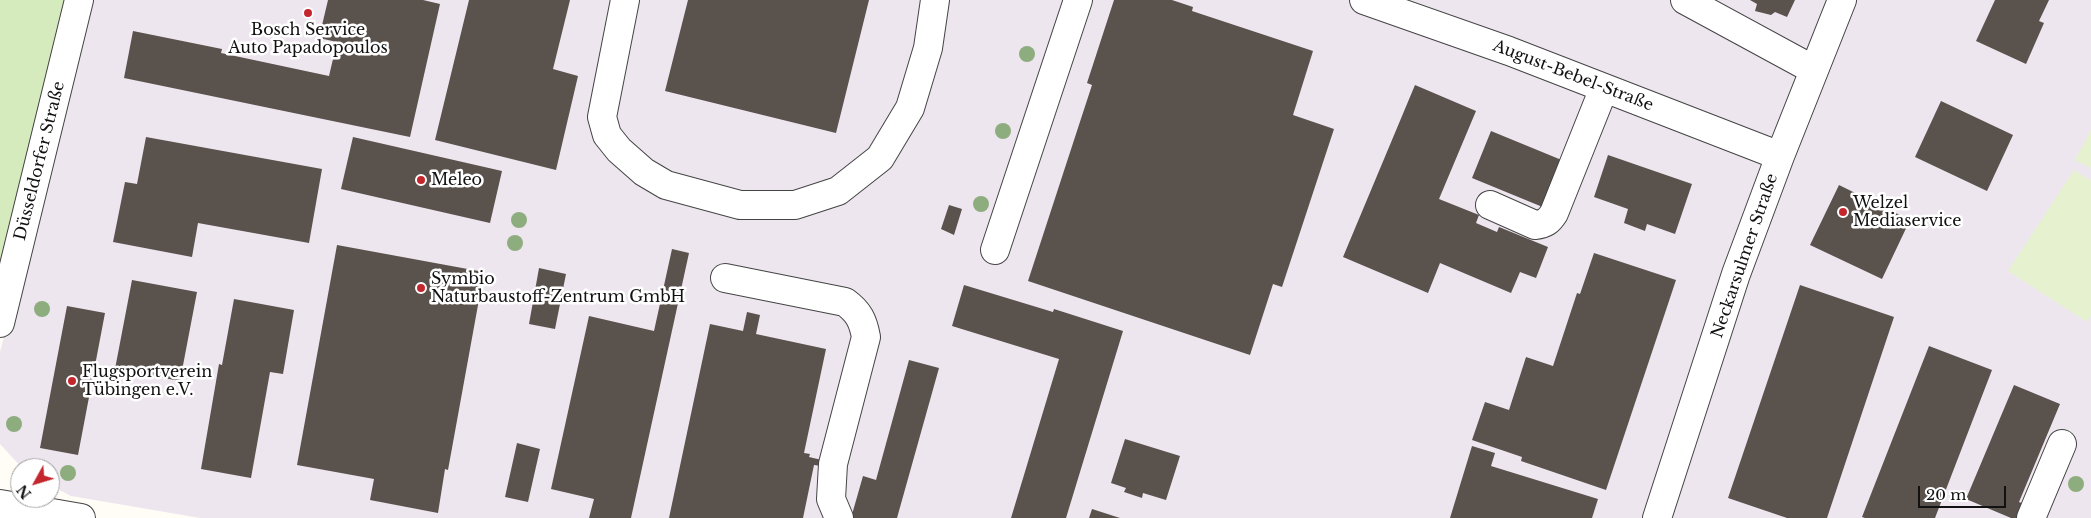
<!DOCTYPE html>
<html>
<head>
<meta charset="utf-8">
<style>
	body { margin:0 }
	#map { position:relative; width:2091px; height:518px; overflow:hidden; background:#fffdf5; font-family:"Libre Baskerville",serif }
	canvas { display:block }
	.north { position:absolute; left:10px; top:458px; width:50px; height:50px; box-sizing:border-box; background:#fff; border:1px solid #a0a0a0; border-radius:50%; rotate:231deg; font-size:14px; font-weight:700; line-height:20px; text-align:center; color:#111 }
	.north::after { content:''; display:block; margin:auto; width:18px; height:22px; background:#c4262e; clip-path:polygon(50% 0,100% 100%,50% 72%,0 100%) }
	.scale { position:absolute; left:1918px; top:486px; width:88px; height:22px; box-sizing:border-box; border:2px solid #111; border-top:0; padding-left:6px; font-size:15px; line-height:18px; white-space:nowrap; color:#111; -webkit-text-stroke:4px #fff; paint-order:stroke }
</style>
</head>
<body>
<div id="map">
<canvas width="2091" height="518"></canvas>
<div class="north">N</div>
<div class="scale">20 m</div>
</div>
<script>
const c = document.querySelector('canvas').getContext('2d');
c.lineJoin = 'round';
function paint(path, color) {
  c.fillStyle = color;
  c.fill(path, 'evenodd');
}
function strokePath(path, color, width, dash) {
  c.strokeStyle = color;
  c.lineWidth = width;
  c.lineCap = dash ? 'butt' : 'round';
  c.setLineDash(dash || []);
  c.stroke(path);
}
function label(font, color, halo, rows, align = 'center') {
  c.font = font + ' "Libre Baskerville",serif';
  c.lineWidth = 5;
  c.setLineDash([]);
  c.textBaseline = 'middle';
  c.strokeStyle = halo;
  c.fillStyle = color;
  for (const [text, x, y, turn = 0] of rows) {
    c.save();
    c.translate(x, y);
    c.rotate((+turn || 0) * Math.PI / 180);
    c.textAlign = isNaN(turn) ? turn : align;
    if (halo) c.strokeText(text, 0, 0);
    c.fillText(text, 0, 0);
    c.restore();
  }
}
paint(new Path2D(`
	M 91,0 L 2091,0 L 2091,518 L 200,518 L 71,496 L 50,485 L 50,468 L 22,468 L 0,444 L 0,352 Z`), '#eee6ef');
paint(new Path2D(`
	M 0,0 L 66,0 L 0,262 Z`), '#d5ebbd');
paint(new Path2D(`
	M 2091,130 L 2091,168 L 2075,160 Z
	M 2074,170 L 2091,181 L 2091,316 L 2087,322 L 2008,271 Z`), '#e6f2cf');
paint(new Path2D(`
	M 328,0 L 423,0 L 440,4 L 410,137 L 124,78 L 133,31 L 222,49 L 221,53 L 329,76 L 337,42 L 319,38 Z
	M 469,0 L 570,0 L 553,69 L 578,76 L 556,170 L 435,140 Z
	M 688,0 L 869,0 L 836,133 L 665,91 Z
	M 1114,0 L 1172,0 L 1193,7 L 1192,11 L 1313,51 L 1293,115 L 1334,129 L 1282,287 L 1273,284 L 1250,355 L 1028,281 L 1092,85 L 1087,83 Z
	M 1750,0 L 1795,0 L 1787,17 L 1775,12 L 1771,15 L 1755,11 L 1757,4 Z
	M 1995,0 L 2049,0 L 2039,21 L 2044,23 L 2026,64 L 1976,41 Z
	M 1415,85 L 1476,111 L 1439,199 L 1479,215 L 1476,223 L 1497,232 L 1499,227 L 1548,247 L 1536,278 L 1520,272 L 1511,293 L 1440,263 L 1428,293 L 1343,257 Z
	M 1941,101 L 2013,135 L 1987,191 L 1915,157 Z
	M 1491,131 L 1564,161 L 1545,208 L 1472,178 Z
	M 146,137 L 322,169 L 309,243 L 198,223 L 192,257 L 113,242 L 125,182 L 137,184 Z
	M 353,137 L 502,171 L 490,223 L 341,189 Z
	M 1608,155 L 1692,184 L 1675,234 L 1647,224 L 1645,231 L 1624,223 L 1628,209 L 1594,197 Z
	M 1839,185 L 1910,220 L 1882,279 L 1810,245 Z
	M 949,205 L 962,209 L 954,235 L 941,229 Z
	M 337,245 L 484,272 L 448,470 L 445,469 L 438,513 L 370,500 L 374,479 L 297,465 Z
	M 672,249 L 689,253 L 631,518 L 589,518 L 594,499 L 551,489 L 589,316 L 654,331 Z
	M 1594,253 L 1676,280 L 1606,490 L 1521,461 L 1522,457 L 1472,440 L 1485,402 L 1509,410 L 1526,357 L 1553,366 L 1577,293 L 1580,294 Z
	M 539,268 L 566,274 L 555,329 L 529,324 Z
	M 132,280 L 197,292 L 180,381 L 115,369 Z
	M 964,285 L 1053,312 L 1054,309 L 1123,331 L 1066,518 L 1011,518 L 1059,359 L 952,326 Z
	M 1800,285 L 1894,317 L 1827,518 L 1787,518 L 1728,498 Z
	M 234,299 L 294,310 L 283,374 L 270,372 L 251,478 L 201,469 L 219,364 L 222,365 Z
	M 67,306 L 105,313 L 78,455 L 40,448 Z
	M 747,312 L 760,315 L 756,334 L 826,349 L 804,453 L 810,454 L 809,457 L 822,460 L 821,466 L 814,465 L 803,518 L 669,518 L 710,324 L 743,331 Z
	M 1929,346 L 1992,370 L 1935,518 L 1865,518 L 1862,517 Z
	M 909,360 L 939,368 L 897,518 L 851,518 L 863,476 L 876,480 Z
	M 2014,385 L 2060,404 L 2019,502 L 2024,504 L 2018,518 L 2011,518 L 1966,499 Z
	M 1125,439 L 1180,456 L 1166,500 L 1143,493 L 1142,498 L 1124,492 L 1126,488 L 1111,483 Z
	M 517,443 L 540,449 L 528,502 L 505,497 Z
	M 1472,446 L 1495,453 L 1491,466 L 1598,499 L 1592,518 L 1450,518 Z
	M 1092,509 L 1120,518 L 1089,518 Z`), '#5a524d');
const minor = new Path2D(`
	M 625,0 L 602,117 L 607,135 L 619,150 L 644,172 L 666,185 L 740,205 L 795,205 L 838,191 L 880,158 L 910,108 L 928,48 L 935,0
	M 1364,0 L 1509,51 L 1780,156
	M 1685,0 L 1814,70
	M 1490,205 L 1535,225 C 1545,224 1549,221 1554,213 L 1604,88
	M 995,250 L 1078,0
	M 725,278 L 845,302 C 859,312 863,321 866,337 L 833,464 L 831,499 L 839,518
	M 0,323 L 79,0
	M 0,504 L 81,518
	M 1657,518 L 1736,274 L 1780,156 L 1842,0
	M 2031,518 L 2062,444`);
strokePath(minor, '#444', 30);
strokePath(minor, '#fff', 28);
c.fillStyle = '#8dad7f';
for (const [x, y] of [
	[1027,54],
	[1003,131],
	[981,204],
	[519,220],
	[515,243],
	[42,309],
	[14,424],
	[68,473],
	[2076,484]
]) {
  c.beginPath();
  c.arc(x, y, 8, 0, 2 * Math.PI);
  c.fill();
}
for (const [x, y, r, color] of [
	[308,13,5,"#c4262e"],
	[421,180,5,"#c4262e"],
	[1843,212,5,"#c4262e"],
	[421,288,5,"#c4262e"],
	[72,381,5,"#c4262e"]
]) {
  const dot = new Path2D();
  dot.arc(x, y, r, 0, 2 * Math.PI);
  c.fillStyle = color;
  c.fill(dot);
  strokePath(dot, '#fff', 2);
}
label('16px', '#111', '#fff', [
	["Bosch Service",308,30,"center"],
	["Auto Papadopoulos",308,48,"center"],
	["Meleo",431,180],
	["Welzel",1853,203],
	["Mediaservice",1853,221],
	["Symbio",431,279],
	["Naturbaustoff-Zentrum GmbH",431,297],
	["Flugsportverein",82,372],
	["Tübingen e.V.",82,390]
], 'left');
label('16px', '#111', '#fff', [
	["August-Bebel-Straße",1573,76,21],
	["Düsseldorfer Straße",40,161,-76],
	["Neckarsulmer Straße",1745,256,-71]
]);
</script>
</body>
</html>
